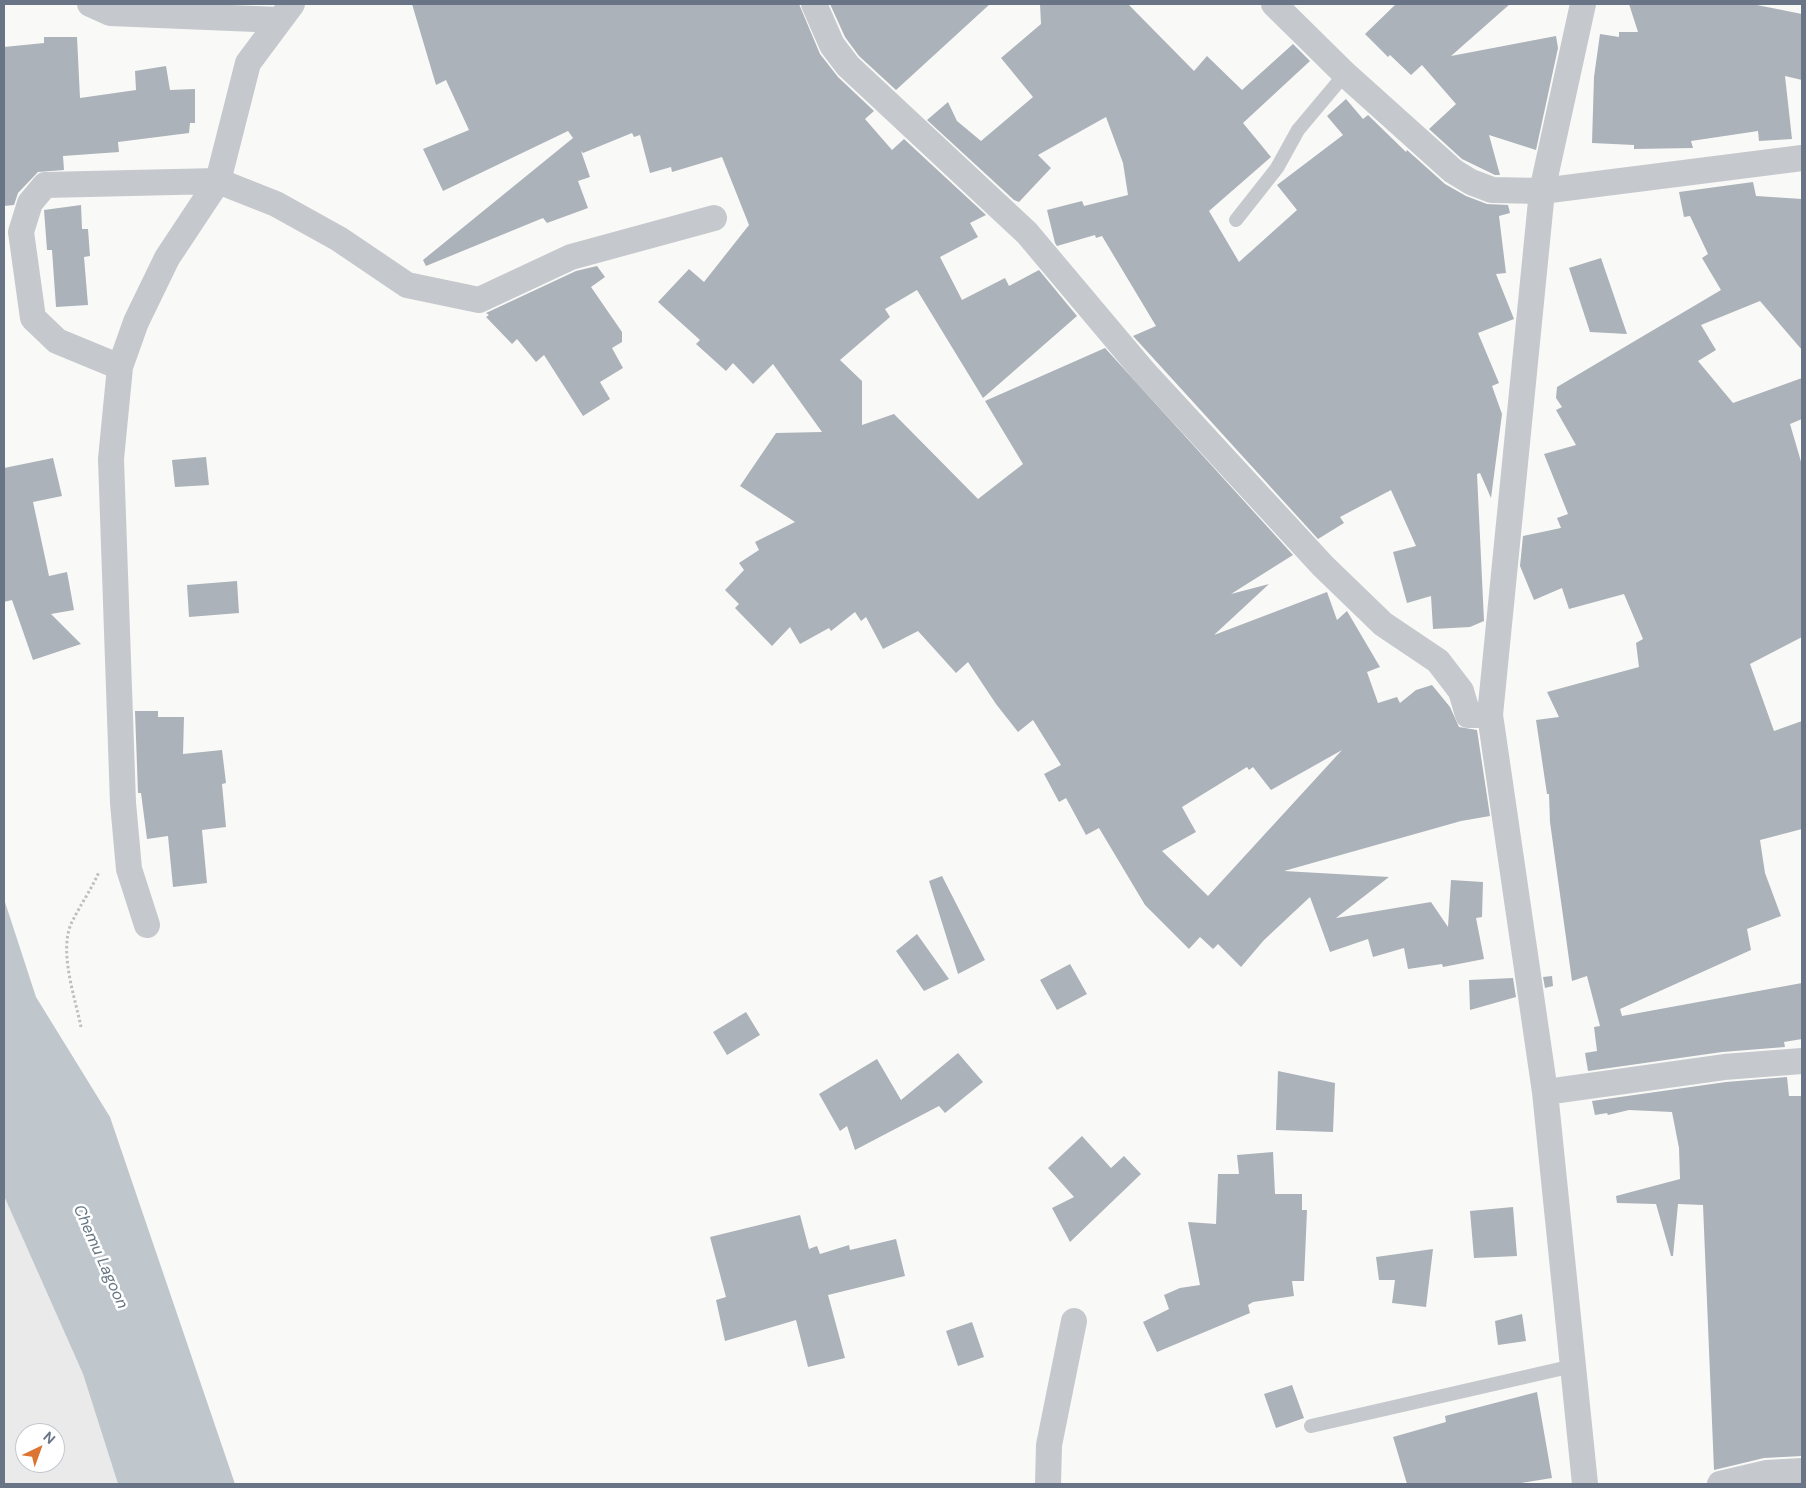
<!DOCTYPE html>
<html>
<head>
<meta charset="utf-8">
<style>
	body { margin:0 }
	#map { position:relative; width:1806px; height:1488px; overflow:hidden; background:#f9f9f7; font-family:"DM Sans",sans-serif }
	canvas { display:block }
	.frame { position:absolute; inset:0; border:5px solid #697587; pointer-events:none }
	.north { position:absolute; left:15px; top:1423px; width:50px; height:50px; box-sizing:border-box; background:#fff; border:1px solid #c3c8cf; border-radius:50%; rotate:42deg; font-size:14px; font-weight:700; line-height:20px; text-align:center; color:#697587 }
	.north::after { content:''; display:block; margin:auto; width:18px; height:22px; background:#dc7534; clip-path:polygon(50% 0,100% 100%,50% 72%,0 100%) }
</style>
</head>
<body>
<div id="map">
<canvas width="1806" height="1488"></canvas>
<div class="frame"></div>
<div class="north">N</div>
</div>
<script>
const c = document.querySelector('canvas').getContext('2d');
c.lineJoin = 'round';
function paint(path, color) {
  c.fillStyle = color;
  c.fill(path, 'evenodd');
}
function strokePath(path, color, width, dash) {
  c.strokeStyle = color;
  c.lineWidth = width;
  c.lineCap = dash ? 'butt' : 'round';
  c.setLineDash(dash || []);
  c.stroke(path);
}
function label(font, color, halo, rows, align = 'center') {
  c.font = font + ' "DM Sans",sans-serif';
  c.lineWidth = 5;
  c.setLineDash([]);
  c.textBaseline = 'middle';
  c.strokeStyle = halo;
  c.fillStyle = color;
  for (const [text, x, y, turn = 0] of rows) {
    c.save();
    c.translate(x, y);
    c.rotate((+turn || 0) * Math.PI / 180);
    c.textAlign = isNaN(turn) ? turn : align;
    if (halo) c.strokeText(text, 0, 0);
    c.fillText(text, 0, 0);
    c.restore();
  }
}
paint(new Path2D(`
	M 4,1196 L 83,1374 L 118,1484 L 4,1484 ZM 25,1433 L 55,1433 L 55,1463 L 25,1463 Z`), '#eaeaea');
paint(new Path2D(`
	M 4,899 L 36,997 L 110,1117 L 235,1484 L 118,1484 L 83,1374 L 4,1196 Z`), '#bfc7cd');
paint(new Path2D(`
	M 412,4 L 799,4 L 820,54 L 838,77 L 874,111 L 865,119 L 892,150 L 904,139 L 986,215 L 970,223 L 978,237 L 940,257 L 962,300 L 1005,278 L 1009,286 L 1039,270 L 1077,316 L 983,398 L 917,290 L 885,309 L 890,317 L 840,360 L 862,381 L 862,425 L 894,414 L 978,499 L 1023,464 L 985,401 L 1105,348 L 1293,555 L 1231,594 L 1269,584 L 1214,635 L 1327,592 L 1337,620 L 1347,611 L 1380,667 L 1367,672 L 1378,703 L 1397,697 L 1400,703 L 1416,690 L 1432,685 L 1450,707 L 1459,727 L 1477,730 L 1490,816 L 1461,821 L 1284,871 L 1389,877 L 1336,918 L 1431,902 L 1448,927 L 1451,880 L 1483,882 L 1482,917 L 1476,918 L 1484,959 L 1443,967 L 1442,964 L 1408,969 L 1404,948 L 1373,957 L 1368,939 L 1330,952 L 1310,897 L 1264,940 L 1241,967 L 1218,944 L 1213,949 L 1200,937 L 1189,949 L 1145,905 L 1099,828 L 1086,835 L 1066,798 L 1059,802 L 1044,774 L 1061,765 L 1033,720 L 1018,732 L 996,704 L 968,662 L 956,673 L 918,631 L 883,649 L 866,617 L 861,621 L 855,612 L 831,631 L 829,628 L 800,644 L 790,627 L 772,646 L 735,608 L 739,604 L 725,590 L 744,570 L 739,563 L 759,550 L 755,542 L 795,522 L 740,486 L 776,433 L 822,432 L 773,364 L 753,384 L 733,363 L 726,371 L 696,344 L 700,340 L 658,302 L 689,269 L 704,282 L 749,225 L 722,157 L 672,172 L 671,167 L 650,173 L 640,135 L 634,137 L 632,133 L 583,153 L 581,151 L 590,177 L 578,181 L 588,208 L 547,223 L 543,218 L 426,266 L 423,260 L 573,138 L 568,131 L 443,191 L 423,149 L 469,130 L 446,80 L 436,85 ZM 1342,750 L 1208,896 L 1162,851 L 1196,832 L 1182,807 L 1247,767 L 1249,770 L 1253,767 L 1271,790 Z
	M 830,4 L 990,4 L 896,90 L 859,56 L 845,37 Z
	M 1040,4 L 1128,4 L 1194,71 L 1207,56 L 1242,90 L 1293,44 L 1310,61 L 1243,123 L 1271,157 L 1209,211 L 1239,262 L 1297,210 L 1277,185 L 1343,135 L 1327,116 L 1346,99 L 1363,119 L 1368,115 L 1406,152 L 1407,150 L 1445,184 L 1466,196 L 1487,204 L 1508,205 L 1510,213 L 1499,216 L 1506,273 L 1496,274 L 1514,319 L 1478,333 L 1499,383 L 1492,386 L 1502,414 L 1491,498 L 1480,473 L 1477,474 L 1484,621 L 1470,627 L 1433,629 L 1431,596 L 1407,603 L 1393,552 L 1416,546 L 1391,490 L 1340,517 L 1344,523 L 1318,539 L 1133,336 L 1156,326 L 1102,236 L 1096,238 L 1095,235 L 1057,246 L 1055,243 L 1047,210 L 1082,201 L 1084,206 L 1128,195 L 1123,163 L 1106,117 L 1038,155 L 1051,168 L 1019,202 L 1014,200 L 927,120 L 948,102 L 957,121 L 981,141 L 1033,97 L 1001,58 L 1041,24 Z
	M 1396,4 L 1510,4 L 1451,56 L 1556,36 L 1558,48 L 1536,150 L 1489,135 L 1500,175 L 1495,175 L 1462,159 L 1429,129 L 1456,104 L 1422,65 L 1411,75 L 1390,55 L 1388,57 L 1365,34 Z
	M 1629,4 L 1752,4 L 1802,14 L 1802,80 L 1785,76 L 1792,139 L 1759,141 L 1758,131 L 1691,141 L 1693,148 L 1634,149 L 1634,145 L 1592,143 L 1594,77 L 1600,34 L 1619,37 L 1619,32 L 1638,32 Z
	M 44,37 L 77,37 L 80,98 L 136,90 L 135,71 L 166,66 L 170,90 L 195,89 L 195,123 L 190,123 L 189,133 L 118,142 L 119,152 L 63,156 L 64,170 L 38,172 L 18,193 L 14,205 L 4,206 L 4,47 L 44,43 Z
	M 1753,182 L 1756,196 L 1802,199 L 1802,350 L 1760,301 L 1701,325 L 1716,350 L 1698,361 L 1733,403 L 1802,378 L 1802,419 L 1790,424 L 1802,465 L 1802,637 L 1750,664 L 1774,731 L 1802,721 L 1802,829 L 1760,840 L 1765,873 L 1781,916 L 1747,929 L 1751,950 L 1620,1009 L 1622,1016 L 1802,983 L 1802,1039 L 1784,1042 L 1785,1047 L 1722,1052 L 1588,1071 L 1585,1053 L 1597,1051 L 1594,1027 L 1600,1026 L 1587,976 L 1572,981 L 1550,822 L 1549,794 L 1547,794 L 1536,720 L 1559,717 L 1547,692 L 1639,667 L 1636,643 L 1643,639 L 1624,594 L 1569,609 L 1562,588 L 1534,600 L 1520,566 L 1523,536 L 1561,528 L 1557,518 L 1568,514 L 1544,454 L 1576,445 L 1556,410 L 1562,407 L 1556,398 L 1557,387 L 1721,290 L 1702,258 L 1708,254 L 1690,216 L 1684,217 L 1679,192 Z
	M 81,205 L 82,229 L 88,229 L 90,256 L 84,257 L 88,305 L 56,307 L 52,250 L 47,250 L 44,210 Z
	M 1601,258 L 1627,334 L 1590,332 L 1569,268 Z
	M 597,266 L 605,277 L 591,287 L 622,332 L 622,342 L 612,348 L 623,368 L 600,382 L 610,399 L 583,416 L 544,355 L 536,362 L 517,339 L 512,344 L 486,317 L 489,315 L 486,313 L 576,271 Z
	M 206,457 L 209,485 L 175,487 L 172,460 Z
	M 53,458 L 62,496 L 33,502 L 49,576 L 67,572 L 74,610 L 51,614 L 81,644 L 33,660 L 12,600 L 4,602 L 4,468 Z
	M 237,581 L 239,613 L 189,617 L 187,585 Z
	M 135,711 L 158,711 L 158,717 L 184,717 L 183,754 L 222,750 L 226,783 L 222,784 L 226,827 L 202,830 L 207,883 L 173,887 L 168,836 L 147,839 L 141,793 L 138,793 Z
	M 942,876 L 985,960 L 958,974 L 929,881 Z
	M 917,934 L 949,979 L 924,991 L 896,951 Z
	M 1070,964 L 1087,994 L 1057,1010 L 1040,980 Z
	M 1552,976 L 1553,986 L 1545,988 L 1543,977 Z
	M 1513,978 L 1516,997 L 1470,1010 L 1469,980 Z
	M 746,1012 L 760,1035 L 727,1055 L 713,1032 Z
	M 958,1053 L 983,1082 L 945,1113 L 939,1106 L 855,1150 L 847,1126 L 840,1131 L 819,1094 L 877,1059 L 901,1100 Z
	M 1278,1071 L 1335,1083 L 1333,1132 L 1276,1130 Z
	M 1787,1077 L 1789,1096 L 1802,1096 L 1802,1456 L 1764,1458 L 1714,1470 L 1703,1205 L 1678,1204 L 1673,1256 L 1671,1256 L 1656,1204 L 1617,1203 L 1616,1196 L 1680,1179 L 1679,1148 L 1672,1112 L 1629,1110 L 1608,1115 L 1607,1113 L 1595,1115 L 1592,1101 L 1726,1082 Z
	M 1082,1136 L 1111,1168 L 1124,1156 L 1141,1174 L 1070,1242 L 1052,1208 L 1074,1197 L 1048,1168 Z
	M 1273,1152 L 1275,1194 L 1302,1194 L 1302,1210 L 1307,1210 L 1304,1281 L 1292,1281 L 1294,1296 L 1253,1302 L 1248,1305 L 1250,1313 L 1157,1352 L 1143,1322 L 1169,1309 L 1164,1295 L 1180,1288 L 1200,1285 L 1188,1222 L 1216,1224 L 1218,1174 L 1239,1174 L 1237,1155 Z
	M 1513,1207 L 1517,1256 L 1474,1258 L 1470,1211 Z
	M 800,1215 L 809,1249 L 817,1246 L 820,1254 L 849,1245 L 850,1250 L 896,1239 L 905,1276 L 828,1295 L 845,1358 L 808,1367 L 796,1320 L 725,1341 L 716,1300 L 726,1297 L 710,1237 Z
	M 1433,1249 L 1426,1307 L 1392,1303 L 1395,1280 L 1379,1280 L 1376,1257 Z
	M 1522,1314 L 1526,1341 L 1498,1345 L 1495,1321 Z
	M 972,1322 L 984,1357 L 958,1366 L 946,1331 Z
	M 1292,1385 L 1304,1418 L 1276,1428 L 1264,1394 Z
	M 1537,1392 L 1552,1478 L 1515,1484 L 1407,1484 L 1393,1437 L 1446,1422 L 1445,1416 Z`), '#acb2b9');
strokePath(new Path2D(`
	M 81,1027 C 75,997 59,953 71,924 C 79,907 91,890 99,872`), '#bdbfc2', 3, [2.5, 2.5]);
strokePath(new Path2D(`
	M 1236,220 L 1277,168 L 1298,130 L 1345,74
	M 1311,1426 L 1573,1366`), '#c5c8cc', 14);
strokePath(new Path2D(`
	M 90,4 L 110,13 L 280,20
	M 814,4 L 832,45 L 848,66 L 1027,233 L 1144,372 L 1323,566 L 1383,624 L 1438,661 L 1461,691 L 1468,715 L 1490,715
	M 1274,4 L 1345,74 L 1453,171 L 1471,182 L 1492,190 L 1542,191 L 1802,158
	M 1583,4 L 1542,191 L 1490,715 L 1545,1092 L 1585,1484
	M 120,367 L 57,341 L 33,318 L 21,232 L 30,203 L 45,185 L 218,181 L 276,204 L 339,239 L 407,285 L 479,300 L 571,257 L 714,218
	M 147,925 L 129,869 L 123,803 L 111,459 L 120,367 L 136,322 L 167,258 L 218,181 L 248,63 L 292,4
	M 1545,1092 L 1724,1067 L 1802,1061
	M 1048,1484 L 1049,1445 L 1074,1321
	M 1720,1484 L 1767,1473 L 1802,1471`), '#c5c8cc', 26);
label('italic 16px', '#657682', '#fff', [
	["Chemu Lagoon",100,1257,66]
]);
</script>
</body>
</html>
